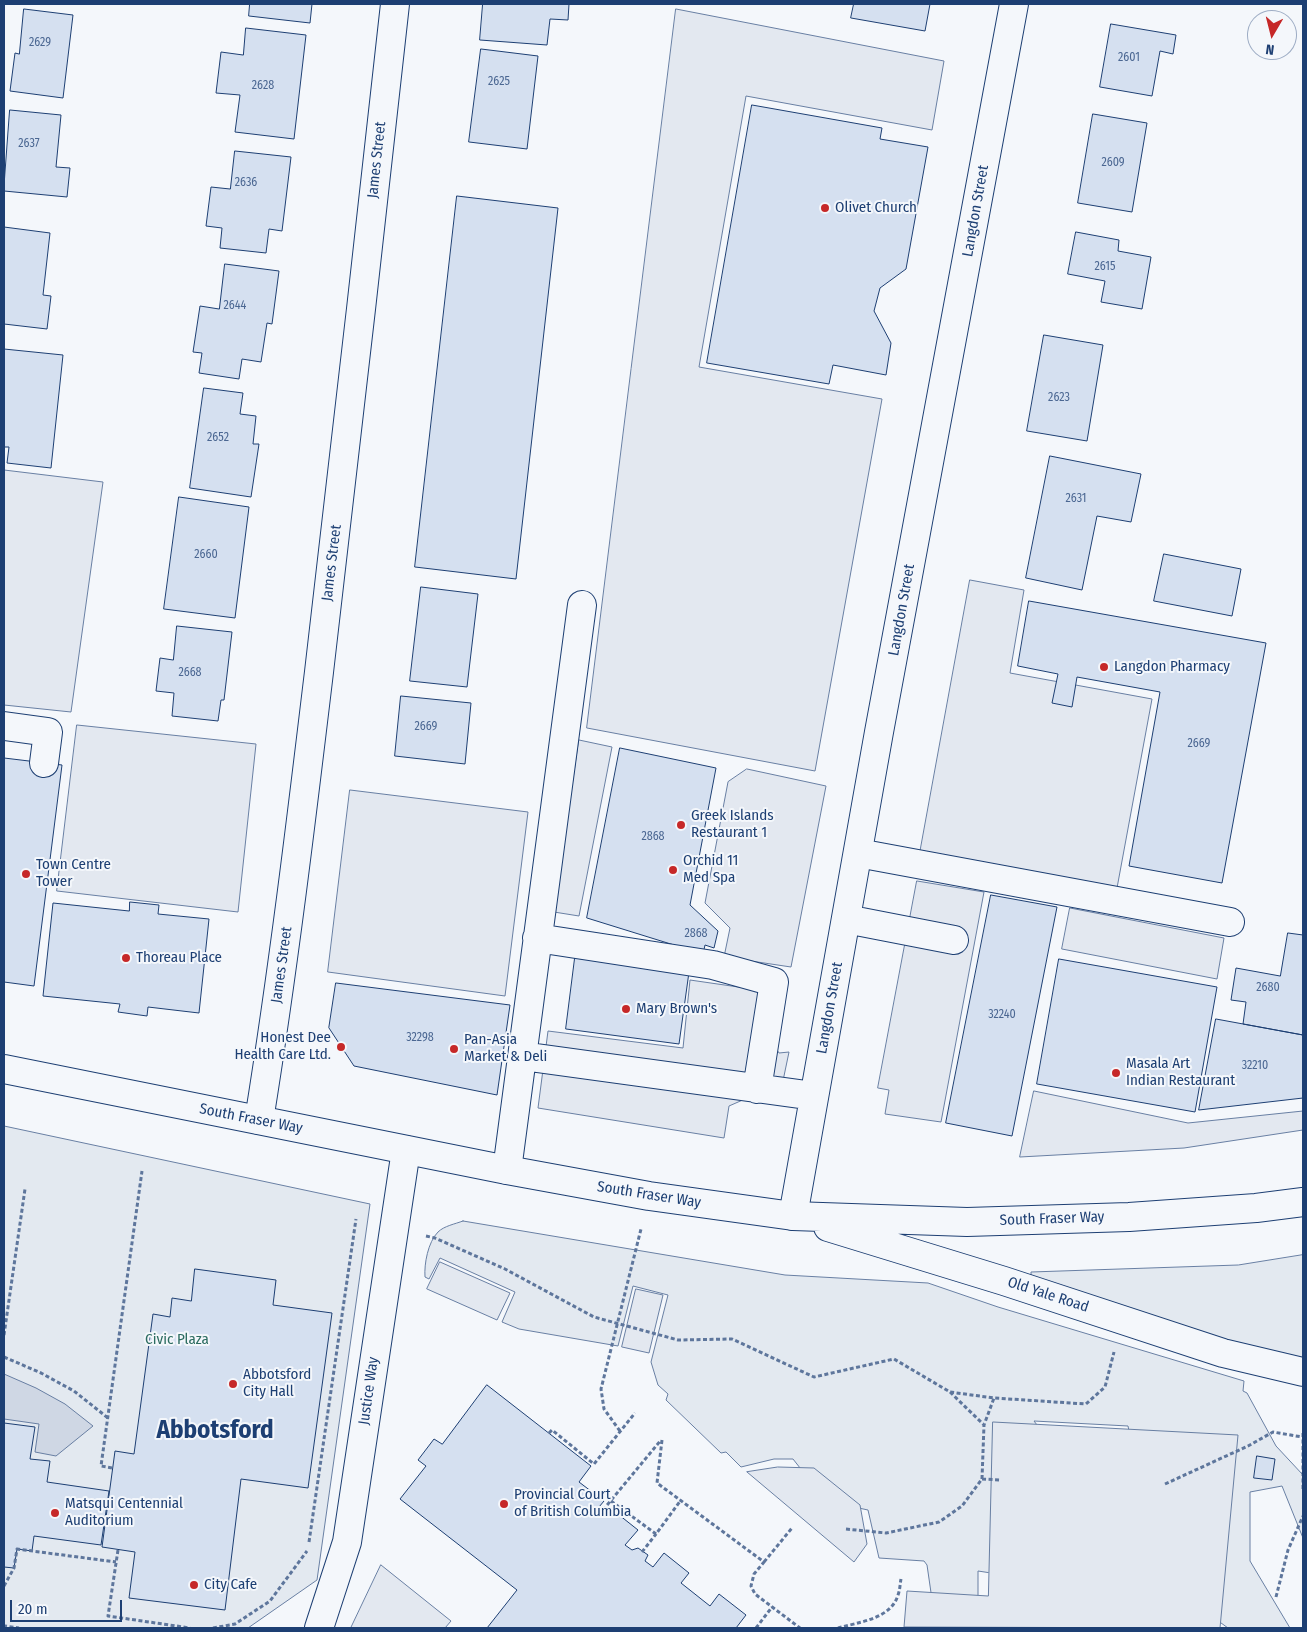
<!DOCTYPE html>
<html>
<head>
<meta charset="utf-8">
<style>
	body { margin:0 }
	#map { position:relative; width:1307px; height:1632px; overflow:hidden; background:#f4f7fb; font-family:"Fira Sans Condensed",sans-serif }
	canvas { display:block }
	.frame { position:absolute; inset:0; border:5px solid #1d3f73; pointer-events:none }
	.north { position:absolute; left:1247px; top:10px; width:50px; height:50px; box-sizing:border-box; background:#f4f7fb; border:1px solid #9eadc5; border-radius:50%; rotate:188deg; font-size:14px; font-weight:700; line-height:20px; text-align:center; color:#1d3f73 }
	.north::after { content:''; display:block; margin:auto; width:18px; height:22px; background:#c62828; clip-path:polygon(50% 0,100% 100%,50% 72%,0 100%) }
	.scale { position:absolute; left:10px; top:1600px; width:112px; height:22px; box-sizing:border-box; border:2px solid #1d3f73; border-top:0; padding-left:6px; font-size:15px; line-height:18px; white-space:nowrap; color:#1d3f73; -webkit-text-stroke:4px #f4f7fb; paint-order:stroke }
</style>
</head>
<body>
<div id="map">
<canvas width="1307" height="1632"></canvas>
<div class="frame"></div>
<div class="north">N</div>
<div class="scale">20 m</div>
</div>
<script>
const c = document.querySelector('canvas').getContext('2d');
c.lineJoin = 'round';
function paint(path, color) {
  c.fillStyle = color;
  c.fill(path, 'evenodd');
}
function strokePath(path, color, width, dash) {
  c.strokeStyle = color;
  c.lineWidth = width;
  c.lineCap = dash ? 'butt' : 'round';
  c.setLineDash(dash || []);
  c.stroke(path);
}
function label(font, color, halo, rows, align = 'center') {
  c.font = font + ' "Fira Sans Condensed",sans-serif';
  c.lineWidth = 4;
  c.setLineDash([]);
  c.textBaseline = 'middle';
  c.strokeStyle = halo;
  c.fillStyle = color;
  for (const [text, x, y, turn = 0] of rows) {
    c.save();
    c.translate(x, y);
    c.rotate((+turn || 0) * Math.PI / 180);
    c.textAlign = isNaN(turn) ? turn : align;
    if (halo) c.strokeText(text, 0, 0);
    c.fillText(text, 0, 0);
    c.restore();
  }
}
const green = new Path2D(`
	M 4,1126 L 370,1204 L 317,1580 L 248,1628 L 4,1628 Z
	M 463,1221 L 785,1275 L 928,1283 L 998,1307 L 1244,1381 L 1243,1391 L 1247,1393 L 1276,1446 L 1303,1475 L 1303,1538 L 1282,1486 L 1250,1492 L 1250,1561 L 1290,1628 L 1228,1628 L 1177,1591 L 1133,1451 L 1128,1426 L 1034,1421 L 1065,1462 L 1024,1578 L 978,1571 L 978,1628 L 936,1627 L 927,1565 L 924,1561 L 879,1558 L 868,1510 L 826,1501 L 793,1459 L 774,1459 L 741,1467 L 726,1452 L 721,1453 L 666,1400 L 668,1394 L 658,1385 L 651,1362 L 668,1295 L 633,1286 L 618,1346 L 519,1329 L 502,1322 L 515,1292 L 440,1258 L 429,1279 L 425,1277 C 424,1264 428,1242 438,1232 C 444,1226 455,1224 463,1221 Z
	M 1303,1255 L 1303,1358 L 1228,1341 L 1031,1278 L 1031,1272 L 1238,1265 Z`);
paint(green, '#e3e9f0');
strokePath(green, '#687fa3', 1);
const parking = new Path2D(`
	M 676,9 L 944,61 L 932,130 L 746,96 L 699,367 L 882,399 L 815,771 L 587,728 Z
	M 4,470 L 103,482 L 71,712 L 4,705 Z
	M 970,580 L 1024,590 L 1010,673 L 1152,699 L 1117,888 L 920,853 Z
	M 77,725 L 256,744 L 238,912 L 57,891 Z
	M 579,740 L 612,747 L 579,916 L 554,912 Z
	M 747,769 L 826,786 L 791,967 L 724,957 L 730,928 L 705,903 L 728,782 Z
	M 350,790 L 528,812 L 505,996 L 328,972 Z
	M 917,881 L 984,892 L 941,1122 L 885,1114 L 889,1090 L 878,1088 Z
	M 1070,908 L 1224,938 L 1217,979 L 1062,949 Z
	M 755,971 L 774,1045 L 779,1053 L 789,1052 L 779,1100 L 745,1099 L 729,1106 L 724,1138 L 538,1108 L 548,1031 L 683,1048 L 690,980 L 752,989 Z
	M 1034,1091 L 1188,1123 L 1303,1111 L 1303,1130 L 1184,1148 L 1020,1157 Z
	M 440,1262 L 510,1293 L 497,1320 L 427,1289 Z
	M 636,1289 L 663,1295 L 649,1353 L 622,1347 Z
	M 993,1422 L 1238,1435 L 1220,1628 L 904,1627 L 907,1591 L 988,1596 Z
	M 778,1467 L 814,1468 L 860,1505 L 867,1544 L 854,1562 L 747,1472 Z
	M 381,1565 L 451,1621 L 445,1628 L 351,1628 Z`);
paint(parking, '#e3e8f0');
strokePath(parking, '#687fa3', 1);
const water = new Path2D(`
	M 4,1374 L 36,1388 L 65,1404 L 93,1426 L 56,1456 L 35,1452 L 39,1424 L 4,1419 Z`);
paint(water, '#cfd7e4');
strokePath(water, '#687fa3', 1);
const building = new Path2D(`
	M 250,4 L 312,4 L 310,23 L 249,16 Z
	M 483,4 L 569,4 L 568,20 L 550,19 L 547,45 L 480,40 Z
	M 854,4 L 930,4 L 925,31 L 851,18 Z
	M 24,9 L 73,15 L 63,98 L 10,91 L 15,53 L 19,54 Z
	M 1111,24 L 1176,35 L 1173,54 L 1160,51 L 1152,96 L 1100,87 Z
	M 246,28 L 306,35 L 294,139 L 235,132 L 240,95 L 216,93 L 221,52 L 243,55 Z
	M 481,49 L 538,56 L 527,149 L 469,142 Z
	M 752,105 L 882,128 L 880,139 L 928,147 L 906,269 L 880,288 L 874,311 L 891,343 L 886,375 L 833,365 L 829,384 L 707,363 Z
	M 10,110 L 61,115 L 56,167 L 70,168 L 67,197 L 4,191 Z
	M 1093,114 L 1147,123 L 1132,212 L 1078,203 Z
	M 235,151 L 291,157 L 282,231 L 269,229 L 266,253 L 220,248 L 222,228 L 206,226 L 211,187 L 230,189 Z
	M 457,196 L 558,208 L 516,579 L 415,567 Z
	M 4,227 L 50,233 L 43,295 L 51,296 L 47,329 L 4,324 Z
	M 1076,232 L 1119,240 L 1118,251 L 1151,257 L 1142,309 L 1101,302 L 1105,281 L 1068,274 Z
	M 225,264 L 279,271 L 272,324 L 267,323 L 261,362 L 242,359 L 239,379 L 199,373 L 202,353 L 193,352 L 200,306 L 219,309 Z
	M 1044,335 L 1103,345 L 1087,441 L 1027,431 Z
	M 4,349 L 63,355 L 51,468 L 7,463 L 9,447 L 4,447 Z
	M 204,388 L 243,393 L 240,414 L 256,416 L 253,444 L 259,444 L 251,497 L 190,488 Z
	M 1050,456 L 1141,474 L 1131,522 L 1097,516 L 1082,590 L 1026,578 Z
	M 179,497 L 249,507 L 235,618 L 164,609 Z
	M 1164,554 L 1241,569 L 1232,616 L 1154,601 Z
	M 421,587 L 478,594 L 467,687 L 410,681 Z
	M 1029,601 L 1266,643 L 1222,883 L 1129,866 L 1160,692 L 1077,677 L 1072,707 L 1052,703 L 1058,674 L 1018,666 Z
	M 177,626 L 232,632 L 224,700 L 221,700 L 218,721 L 172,716 L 174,693 L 156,691 L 160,658 L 173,660 Z
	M 401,696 L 471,703 L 465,764 L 395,756 Z
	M 620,748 L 716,768 L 690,905 L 718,931 L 714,948 L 705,945 L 703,954 L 587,918 Z
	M 4,758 L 62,765 L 34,986 L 4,982 Z
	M 991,895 L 1057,907 L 1012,1136 L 946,1123 Z
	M 130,902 L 159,905 L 158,914 L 209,919 L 199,1013 L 148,1007 L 147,1016 L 118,1012 L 120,1004 L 43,996 L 53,903 L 129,911 Z
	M 1288,933 L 1303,935 L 1303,1035 L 1243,1024 L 1246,1002 L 1231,1000 L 1236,968 L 1280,976 Z
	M 575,958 L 689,972 L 679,1044 L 566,1029 Z
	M 1059,959 L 1217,987 L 1195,1112 L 1037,1084 Z
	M 336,983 L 510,1005 L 497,1095 L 354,1066 L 329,1028 Z
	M 1216,1019 L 1303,1035 L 1303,1098 L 1199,1110 Z
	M 195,1269 L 276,1280 L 273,1305 L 332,1313 L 308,1488 L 241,1479 L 225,1610 L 129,1598 L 135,1552 L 102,1547 L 115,1451 L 134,1454 L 153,1314 L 170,1317 L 172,1298 L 191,1301 Z
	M 487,1385 L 591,1466 L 579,1482 L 604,1501 L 599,1507 L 603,1510 L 606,1512 L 609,1507 L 638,1530 L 625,1545 L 632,1550 L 638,1548 L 648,1555 L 645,1561 L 653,1567 L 664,1553 L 689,1573 L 681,1583 L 710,1606 L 719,1594 L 746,1615 L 736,1628 L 487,1628 L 517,1590 L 400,1499 L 426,1466 L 418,1460 L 434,1439 L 442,1444 Z
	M 4,1423 L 35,1427 L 30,1459 L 50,1461 L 47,1482 L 109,1491 L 101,1545 L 34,1536 L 32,1551 L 17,1549 L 14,1568 L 4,1567 Z
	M 1257,1456 L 1275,1459 L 1272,1480 L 1254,1478 Z`);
paint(building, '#d5e0f0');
strokePath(building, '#1d3f73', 1);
const minor = new Path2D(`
	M 4,726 L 48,732 L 44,763
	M 858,853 L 1230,922
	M 846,919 L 954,940
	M 537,938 L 713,965 L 774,982 L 757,1089
	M 522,1056 L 814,1096
	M 259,1120 C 283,971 301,822 319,672 C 346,449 370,227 395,4
	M 507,1170 L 582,605
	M 793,1216 L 879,732 L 1014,4
	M 319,1628 L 347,1542 L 406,1150`);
const major = new Path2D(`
	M 4,1069 L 507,1170 L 649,1196 L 793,1216 L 967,1222 L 1129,1217 L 1256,1208 L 1303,1202
	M 828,1227 L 1004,1281 L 1223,1353 L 1303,1372`);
strokePath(minor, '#1d3f73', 30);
strokePath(major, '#1d3f73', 30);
strokePath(new Path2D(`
	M 426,1236 L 435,1238 L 505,1269 L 594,1317 L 678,1340 L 732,1339 L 814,1377 L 894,1359 L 950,1392 L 994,1398 L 1086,1404 L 1105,1387 L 1114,1352
	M 4,1335 L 25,1189
	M 4,1357 L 41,1373 L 74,1391 L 108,1418
	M 950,1392 L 984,1425
	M 620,1431 L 604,1409 L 601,1389 L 641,1229
	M 549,1433 L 552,1430 L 594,1464 L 635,1413
	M 1303,1433 L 1303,1491
	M 662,1440 L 657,1483 L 764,1562 L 754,1574 L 751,1586 L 755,1594 L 800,1628
	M 112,1468 L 101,1466 L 142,1171
	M 982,1479 L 984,1425 L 994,1398
	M 1165,1484 L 1248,1446 L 1273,1432 L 1302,1437
	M 611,1501 L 656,1534 L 681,1500
	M 603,1510 L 661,1440
	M 846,1529 L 886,1533 L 939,1522 L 962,1506 L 982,1479 L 1000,1480
	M 309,1542 L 356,1219
	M 118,1550 L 108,1616 L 190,1628
	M 642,1552 L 656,1534
	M 764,1562 L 792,1528
	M 4,1586 L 14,1568 L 17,1549 L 116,1562
	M 1276,1597 L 1288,1550 L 1303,1516
	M 5,1628 L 5,1626 L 19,1628
	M 213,1628 L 235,1624 L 270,1601 L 307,1551
	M 756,1628 L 772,1607
	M 838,1628 C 859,1622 891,1619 898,1595 C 900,1590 900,1584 901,1579`), '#5e769c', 3, [4, 2.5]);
strokePath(minor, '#f4f7fb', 28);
strokePath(major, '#f4f7fb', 28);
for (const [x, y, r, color] of [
	[825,208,5,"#c62828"],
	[1104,667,5,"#c62828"],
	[681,825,5,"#c62828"],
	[673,870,5,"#c62828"],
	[26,874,5,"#c62828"],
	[126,958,5,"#c62828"],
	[626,1009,5,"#c62828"],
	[341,1047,5,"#c62828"],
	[454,1049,5,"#c62828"],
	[1116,1073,5,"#c62828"],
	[233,1384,5,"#c62828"],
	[504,1504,5,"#c62828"],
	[55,1513,5,"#c62828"],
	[194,1585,5,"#c62828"]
]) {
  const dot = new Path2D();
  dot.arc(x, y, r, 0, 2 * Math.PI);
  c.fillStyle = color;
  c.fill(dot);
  strokePath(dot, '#f4f7fb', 2);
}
label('12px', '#4b6792', null, [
	["2629",40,43],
	["2601",1129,58],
	["2625",499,82],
	["2628",263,86],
	["2637",29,144],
	["2609",1113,163],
	["2636",246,183],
	["2615",1105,267],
	["2644",235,306],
	["2623",1059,398],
	["2652",218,438],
	["2631",1076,499],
	["2660",206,555],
	["2668",190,673],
	["2669",426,727],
	["2669",1199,744],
	["2868",653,837],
	["2868",696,934],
	["2680",1268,988],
	["32240",1002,1015],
	["32298",420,1038],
	["32210",1255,1066]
]);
label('15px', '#1d3f73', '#f4f7fb', [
	["James Street",377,160,-84],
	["Langdon Street",976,211,-80],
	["James Street",332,563,-83],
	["Langdon Street",902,610,-80],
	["James Street",282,965,-82],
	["Langdon Street",830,1008,-80],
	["South Fraser Way",251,1119,11],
	["South Fraser Way",649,1195,9],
	["South Fraser Way",1052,1219,-2],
	["Old Yale Road",1048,1295,18],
	["Justice Way",369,1391,-82]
]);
label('15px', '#1d3f73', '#f4f7fb', [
	["Olivet Church",835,208],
	["Langdon Pharmacy",1114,667],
	["Greek Islands",691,816],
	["Restaurant 1",691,833],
	["Orchid 11",683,861],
	["Med Spa",683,878],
	["Town Centre",36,865],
	["Tower",36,882],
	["Thoreau Place",136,958],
	["Mary Brown's",636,1009],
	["Honest Dee",331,1038,"right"],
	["Health Care Ltd.",331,1055,"right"],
	["Pan-Asia",464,1040],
	["Market & Deli",464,1057],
	["Masala Art",1126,1064],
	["Indian Restaurant",1126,1081],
	["Abbotsford",243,1375],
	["City Hall",243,1392],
	["Provincial Court",514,1495],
	["of British Columbia",514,1512],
	["Matsqui Centennial",65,1504],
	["Auditorium",65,1521],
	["City Cafe",204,1585]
], 'left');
label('15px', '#2c6c60', '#f4f7fb', [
	["Civic Plaza",177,1340]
]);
label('bold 25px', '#1d3f73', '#f4f7fb', [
	["Abbotsford",215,1431]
]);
</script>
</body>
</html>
